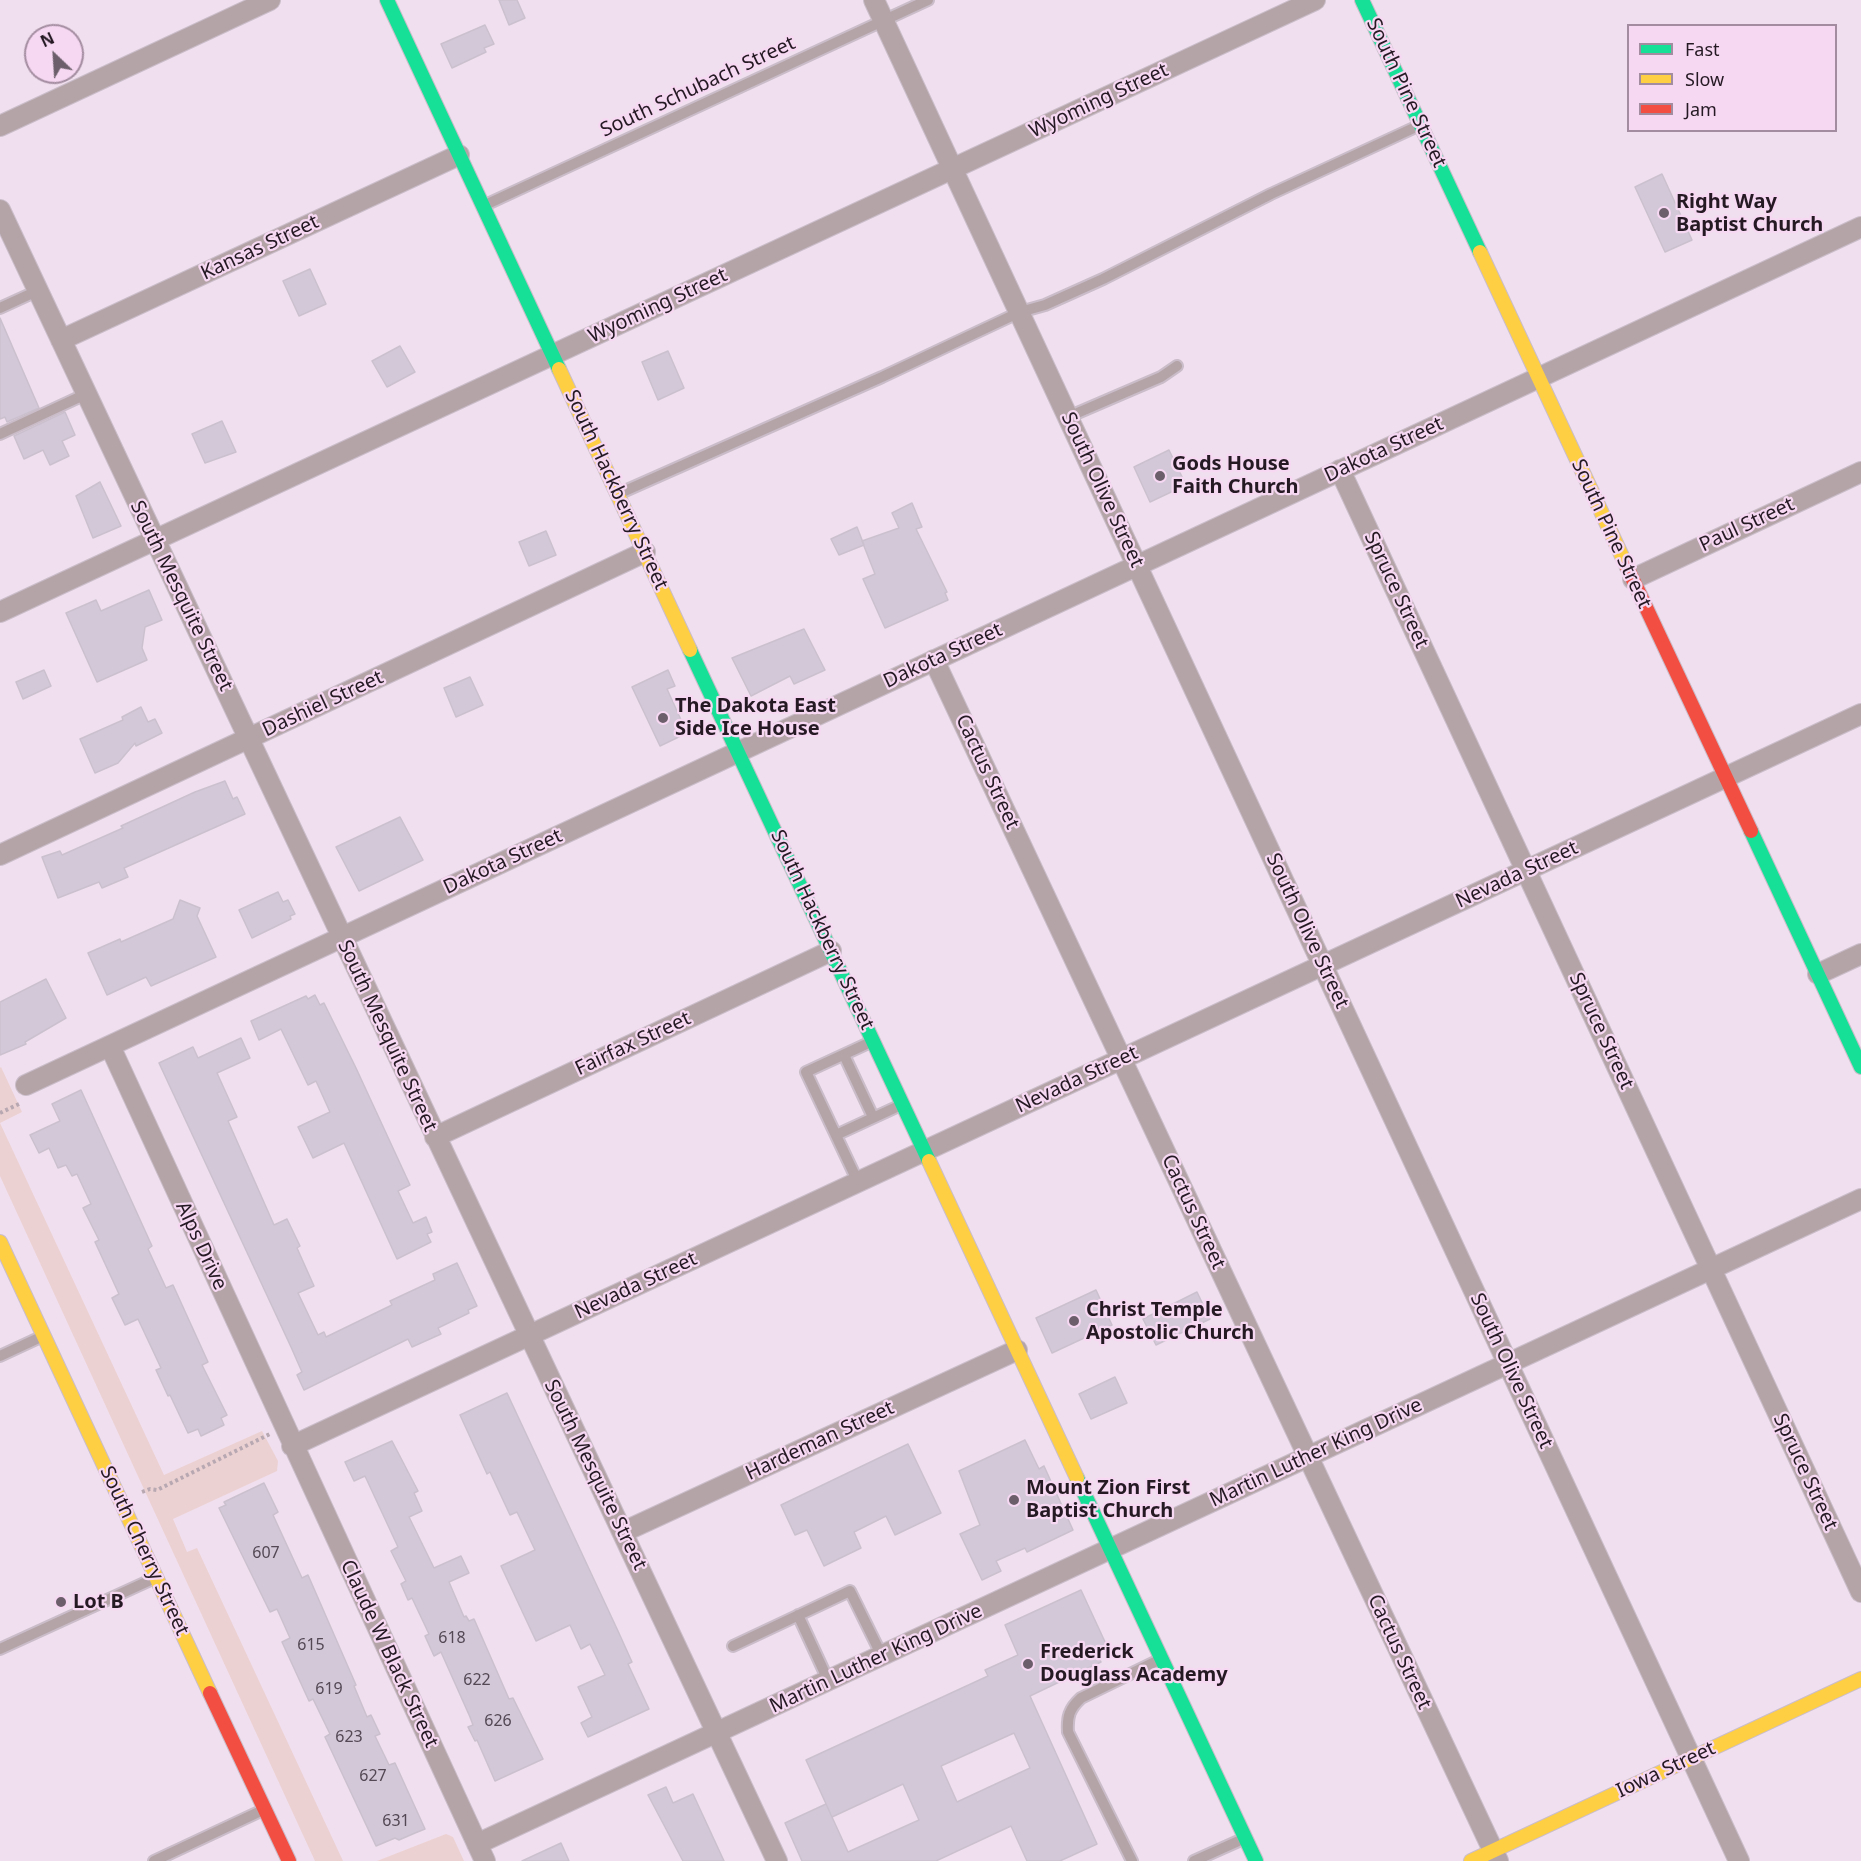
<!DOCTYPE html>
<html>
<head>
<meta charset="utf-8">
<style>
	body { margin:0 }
	#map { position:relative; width:1861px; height:1861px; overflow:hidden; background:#f0dfee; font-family:"Noto Sans",sans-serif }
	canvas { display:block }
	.legend { position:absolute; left:1627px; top:24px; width:210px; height:108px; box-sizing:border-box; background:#f7d8f3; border:2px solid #a38ca0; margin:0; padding:8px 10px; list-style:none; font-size:18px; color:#251a24 }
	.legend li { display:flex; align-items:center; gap:12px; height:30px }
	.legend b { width:30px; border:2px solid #a38ca0 }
	.north { position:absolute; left:24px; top:24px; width:60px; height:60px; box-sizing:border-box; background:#f7d8f3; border:2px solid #a38ca0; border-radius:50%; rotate:335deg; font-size:16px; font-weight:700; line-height:24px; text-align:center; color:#251a24 }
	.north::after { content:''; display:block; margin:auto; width:21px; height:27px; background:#6c5f6b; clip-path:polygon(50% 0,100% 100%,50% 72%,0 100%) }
</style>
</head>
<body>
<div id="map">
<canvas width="1861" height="1861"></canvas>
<ul class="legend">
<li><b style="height:8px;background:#16e098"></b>Fast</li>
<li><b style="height:8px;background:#ffcf43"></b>Slow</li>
<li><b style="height:8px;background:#f24e42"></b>Jam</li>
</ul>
<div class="north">N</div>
</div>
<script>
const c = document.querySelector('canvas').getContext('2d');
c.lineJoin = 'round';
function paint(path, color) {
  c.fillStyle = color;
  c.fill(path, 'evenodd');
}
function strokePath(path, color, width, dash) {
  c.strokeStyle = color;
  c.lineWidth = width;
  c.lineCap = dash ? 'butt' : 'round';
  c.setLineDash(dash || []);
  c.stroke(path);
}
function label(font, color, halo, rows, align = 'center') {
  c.font = font + ' "Noto Sans",sans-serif';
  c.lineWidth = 4.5;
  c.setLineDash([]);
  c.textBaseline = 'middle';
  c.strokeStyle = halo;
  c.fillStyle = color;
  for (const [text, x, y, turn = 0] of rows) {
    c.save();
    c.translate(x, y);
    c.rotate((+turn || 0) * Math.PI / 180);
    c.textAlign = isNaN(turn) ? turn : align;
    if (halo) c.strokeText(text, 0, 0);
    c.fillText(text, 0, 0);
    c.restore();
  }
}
paint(new Path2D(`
	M 1,1067 L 22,1112 L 0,1123 L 164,1475 L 262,1431 L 278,1461 L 277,1471 L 173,1519 L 187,1552 L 197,1548 L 343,1861 L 315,1861 L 0,1176 L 0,1068 Z
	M 446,1834 L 453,1837 L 464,1861 L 377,1861 Z`), '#ecd1d2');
const building = new Path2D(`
	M 499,0 L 517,0 L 525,18 L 509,25 Z
	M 485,25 L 494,44 L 484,48 L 486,52 L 452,68 L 441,44 Z
	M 1662,174 L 1692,240 L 1665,252 L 1635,187 Z
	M 310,269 L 326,304 L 299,316 L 283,281 Z
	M 0,318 L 39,408 L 7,422 L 5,417 L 0,419 Z
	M 400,346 L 415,372 L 387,387 L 372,361 Z
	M 668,351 L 684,388 L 658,400 L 642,362 Z
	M 65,412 L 75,435 L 62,441 L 69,456 L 50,465 L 43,450 L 24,459 L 14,436 Z
	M 222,421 L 236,452 L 205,463 L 192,434 Z
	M 1169,450 L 1186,485 L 1150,502 L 1134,467 Z
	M 100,482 L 121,526 L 93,538 L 76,496 Z
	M 912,503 L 922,527 L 916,529 L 947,592 L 945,593 L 948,600 L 885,628 L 863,579 L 875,574 L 862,541 L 899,528 L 892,513 Z
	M 857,527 L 864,545 L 839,555 L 831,539 Z
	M 546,531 L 556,555 L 529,566 L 519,542 Z
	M 149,590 L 162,620 L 145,627 L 142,648 L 147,660 L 97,682 L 66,613 L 96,600 L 101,611 Z
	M 804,629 L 825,670 L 794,684 L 790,676 L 751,696 L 732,658 Z
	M 44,670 L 51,686 L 23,699 L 16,682 Z
	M 668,670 L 675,686 L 667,689 L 687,733 L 660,746 L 632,687 Z
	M 470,677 L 483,705 L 456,717 L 444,688 Z
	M 141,707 L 148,722 L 155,719 L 162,733 L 136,746 L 135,743 L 118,763 L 95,773 L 80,739 L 123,720 L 122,717 Z
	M 225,781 L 233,799 L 237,797 L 245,814 L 124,868 L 128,877 L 102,888 L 99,882 L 58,898 L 42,857 L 60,851 L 62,855 L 123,828 L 121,826 L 195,792 Z
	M 400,817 L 423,860 L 359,891 L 336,847 Z
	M 278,892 L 283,902 L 288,900 L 295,914 L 290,916 L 291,919 L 252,938 L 239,910 Z
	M 180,900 L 200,908 L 197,916 L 216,957 L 151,986 L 146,977 L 107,995 L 88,953 L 120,939 L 121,942 L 173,919 Z
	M 46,979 L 66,1018 L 25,1042 L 26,1044 L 0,1055 L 0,1002 Z
	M 315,995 L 320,1005 L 324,1003 L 356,1068 L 410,1185 L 398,1191 L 413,1223 L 426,1217 L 432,1232 L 427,1234 L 431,1242 L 397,1259 L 344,1143 L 313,1158 L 298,1127 L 330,1112 L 316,1081 L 308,1085 L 281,1029 L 259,1040 L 251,1021 L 306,996 L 308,999 Z
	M 241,1038 L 250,1058 L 217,1073 L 237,1117 L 228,1121 L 274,1225 L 287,1219 L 300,1246 L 297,1248 L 314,1286 L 298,1293 L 318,1335 L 324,1332 L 326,1337 L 392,1305 L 390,1301 L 435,1280 L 433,1274 L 457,1263 L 477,1306 L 468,1310 L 469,1313 L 438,1328 L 441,1334 L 412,1347 L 408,1339 L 304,1390 L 297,1375 L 302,1372 L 291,1347 L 159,1063 L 193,1047 L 198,1058 Z
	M 81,1090 L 152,1246 L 148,1249 L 166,1288 L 173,1285 L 208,1362 L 202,1365 L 227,1415 L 221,1418 L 224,1425 L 201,1436 L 198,1429 L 188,1433 L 170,1395 L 168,1396 L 156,1370 L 161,1368 L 138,1319 L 125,1325 L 112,1298 L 119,1294 L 95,1242 L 99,1240 L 83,1208 L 91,1204 L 77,1174 L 72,1176 L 66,1165 L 58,1168 L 49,1148 L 39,1153 L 30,1135 L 60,1121 L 52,1104 Z
	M 1096,1290 L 1112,1325 L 1052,1353 L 1036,1318 Z
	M 1197,1292 L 1210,1319 L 1156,1345 L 1143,1319 Z
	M 1115,1377 L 1127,1403 L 1091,1419 L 1079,1394 Z
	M 507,1393 L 618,1631 L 632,1662 L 628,1664 L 649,1709 L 588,1737 L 581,1723 L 592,1717 L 578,1687 L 605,1675 L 590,1644 L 581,1649 L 570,1625 L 536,1641 L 501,1566 L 535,1550 L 517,1512 L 510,1515 L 490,1472 L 487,1474 L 460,1415 Z
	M 1025,1440 L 1039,1469 L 1044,1466 L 1073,1530 L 1027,1552 L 1025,1548 L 996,1561 L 1001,1571 L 982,1580 L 960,1534 L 980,1525 L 959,1471 Z
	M 392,1441 L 418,1491 L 414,1493 L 422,1511 L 409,1517 L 434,1568 L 461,1556 L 469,1573 L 449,1582 L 464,1617 L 466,1616 L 469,1621 L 474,1619 L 509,1699 L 513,1698 L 543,1759 L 495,1781 L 477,1740 L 475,1741 L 468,1727 L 473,1725 L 470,1717 L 441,1652 L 434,1656 L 425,1636 L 429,1634 L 412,1598 L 408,1600 L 401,1584 L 406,1581 L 391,1551 L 398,1547 L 365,1476 L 354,1481 L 345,1462 Z
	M 908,1444 L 941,1513 L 895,1535 L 886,1516 L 854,1532 L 861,1548 L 824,1566 L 807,1530 L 795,1535 L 781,1505 Z
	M 264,1483 L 278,1512 L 273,1515 L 302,1578 L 308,1575 L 356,1685 L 354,1686 L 367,1717 L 371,1715 L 380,1734 L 375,1736 L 389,1765 L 395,1763 L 425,1829 L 415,1833 L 399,1840 L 395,1838 L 376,1846 L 325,1737 L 330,1734 L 313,1699 L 309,1701 L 282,1642 L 290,1638 L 277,1609 L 270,1612 L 219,1508 L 226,1505 L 224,1502 Z
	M 1081,1590 L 1106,1644 L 1095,1649 L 1101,1662 L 1030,1696 L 1097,1844 L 1060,1861 L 1027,1861 L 1011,1826 L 936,1861 L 802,1861 L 785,1823 L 826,1804 L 848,1852 L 919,1820 L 903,1784 L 832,1817 L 806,1760 L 988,1676 L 985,1670 L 1018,1655 L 1005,1625 ZM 1014,1733 L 1030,1768 L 957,1802 L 941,1766 Z
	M 666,1787 L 673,1803 L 693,1794 L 724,1861 L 683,1861 L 648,1795 Z
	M 561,1843 L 569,1861 L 522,1861 Z`);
paint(building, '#d2c8d8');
strokePath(building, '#cbc1ce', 1.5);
const lane = new Path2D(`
	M 483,206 L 928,0
	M 0,308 L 37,291
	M 1068,417 L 1161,377 L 1177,366
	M 0,434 L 86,394
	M 618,494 L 882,377 L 1020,312 L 1045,305 L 1103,279 L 1271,194 L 1418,126
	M 844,1055 L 873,1117
	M 836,1135 L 901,1105
	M 858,1182 L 806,1072 L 873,1041
	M 0,1356 L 43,1336
	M 798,1615 L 828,1680
	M 733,1646 L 850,1591 L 882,1656
	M 0,1649 L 155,1578
	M 154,1861 L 263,1810
	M 1132,1861 L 1068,1732 C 1067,1717 1069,1709 1081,1698 L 1161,1659
	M 1194,1861 L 1243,1839`);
const street = new Path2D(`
	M 874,0 L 1739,1861
	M 0,126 L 270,0
	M 0,210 L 777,1861
	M 61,340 L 459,155
	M 1340,470 L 1861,1592
	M 1633,579 L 1861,472
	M 0,612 L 1315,0
	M 934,660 L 1498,1861
	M 0,855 L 645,552
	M 1818,974 L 1861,954
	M 110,1046 L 485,1861
	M 26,1085 L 1861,227
	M 435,1137 L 831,951
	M 292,1446 L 1861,714
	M 623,1532 L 1017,1350
	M 477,1844 L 1861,1199`);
const fast = new Path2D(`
	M 387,0 L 559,369
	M 1362,0 L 1480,252
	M 690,650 L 929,1161
	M 1751,831 L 1861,1067
	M 1077,1478 L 1256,1861`);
const slow = new Path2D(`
	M 1480,252 L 1627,567
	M 559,369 L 690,650
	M 929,1161 L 1077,1478
	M 0,1242 L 210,1693
	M 1471,1861 L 1861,1679`);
const jam = new Path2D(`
	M 1627,567 L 1751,831
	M 210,1693 L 289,1861`);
strokePath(lane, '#cabdc9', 14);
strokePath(street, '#cabdc9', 22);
strokePath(fast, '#cabdc9', 16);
strokePath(slow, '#cabdc9', 16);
strokePath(jam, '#cabdc9', 16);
strokePath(new Path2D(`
	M 0,1113 L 21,1103
	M 142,1492 L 150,1489 L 157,1490 L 270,1434`), '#b7a8b1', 4, [3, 3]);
strokePath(lane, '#b4a4a8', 10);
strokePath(street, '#b4a4a8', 20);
strokePath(fast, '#16e098', 14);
strokePath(slow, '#ffcf43', 14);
strokePath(jam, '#f24e42', 14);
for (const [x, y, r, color] of [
	[1664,213,6,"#6c5f6b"],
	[1160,476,6,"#6c5f6b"],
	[663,718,6,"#6c5f6b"],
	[1074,1321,6,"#6c5f6b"],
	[1014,1500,6,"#6c5f6b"],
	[61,1602,6,"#6c5f6b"],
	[1028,1664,6,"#6c5f6b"]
]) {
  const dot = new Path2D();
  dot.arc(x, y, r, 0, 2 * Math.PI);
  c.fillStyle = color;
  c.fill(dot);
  strokePath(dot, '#f7d8f3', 2);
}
label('16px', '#534854', null, [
	["607",266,1553],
	["618",452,1638],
	["615",311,1645],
	["622",477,1680],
	["619",329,1689],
	["626",498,1721],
	["623",349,1737],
	["627",373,1776],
	["631",396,1821]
]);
label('20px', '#251a24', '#f7d8f3', [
	["South Schubach Street",698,87,-25],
	["South Pine Street",1406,93,65],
	["Wyoming Street",1099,101,-25],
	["Kansas Street",260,248,-25],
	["Wyoming Street",658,306,-25],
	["Dakota Street",1384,450,-25],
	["South Hackberry Street",616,490,65],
	["South Olive Street",1102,490,65],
	["Paul Street",1747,525,-25],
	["South Pine Street",1611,534,65],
	["Spruce Street",1396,590,65],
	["South Mesquite Street",181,596,64],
	["Dakota Street",943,656,-25],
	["Dashiel Street",323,704,-25],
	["Cactus Street",987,772,65],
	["Dakota Street",503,862,-25],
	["Nevada Street",1517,875,-25],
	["South Hackberry Street",822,930,65],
	["South Olive Street",1307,931,65],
	["Spruce Street",1601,1031,65],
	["South Mesquite Street",387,1036,65],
	["Fairfax Street",633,1044,-25],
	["Nevada Street",1077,1080,-25],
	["Cactus Street",1193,1212,65],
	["Alps Drive",201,1246,65],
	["Nevada Street",636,1286,-25],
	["South Olive Street",1511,1371,65],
	["Hardeman Street",820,1441,-25],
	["Martin Luther King Drive",1316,1453,-25],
	["Spruce Street",1805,1472,65],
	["South Mesquite Street",595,1475,64],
	["South Cherry Street",144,1551,65],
	["Cactus Street",1399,1652,65],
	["Claude W Black Street",389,1654,65],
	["Martin Luther King Drive",876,1659,-25],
	["Iowa Street",1666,1770,-25]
]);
label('bold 20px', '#251a24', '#f7d8f3', [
	["Right Way",1676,202],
	["Baptist Church",1676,225],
	["Gods House",1172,464],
	["Faith Church",1172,487],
	["The Dakota East",675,706],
	["Side Ice House",675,729],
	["Christ Temple",1086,1310],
	["Apostolic Church",1086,1333],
	["Mount Zion First",1026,1488],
	["Baptist Church",1026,1511],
	["Lot B",73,1602],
	["Frederick",1040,1652],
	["Douglass Academy",1040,1675]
], 'left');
</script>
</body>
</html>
